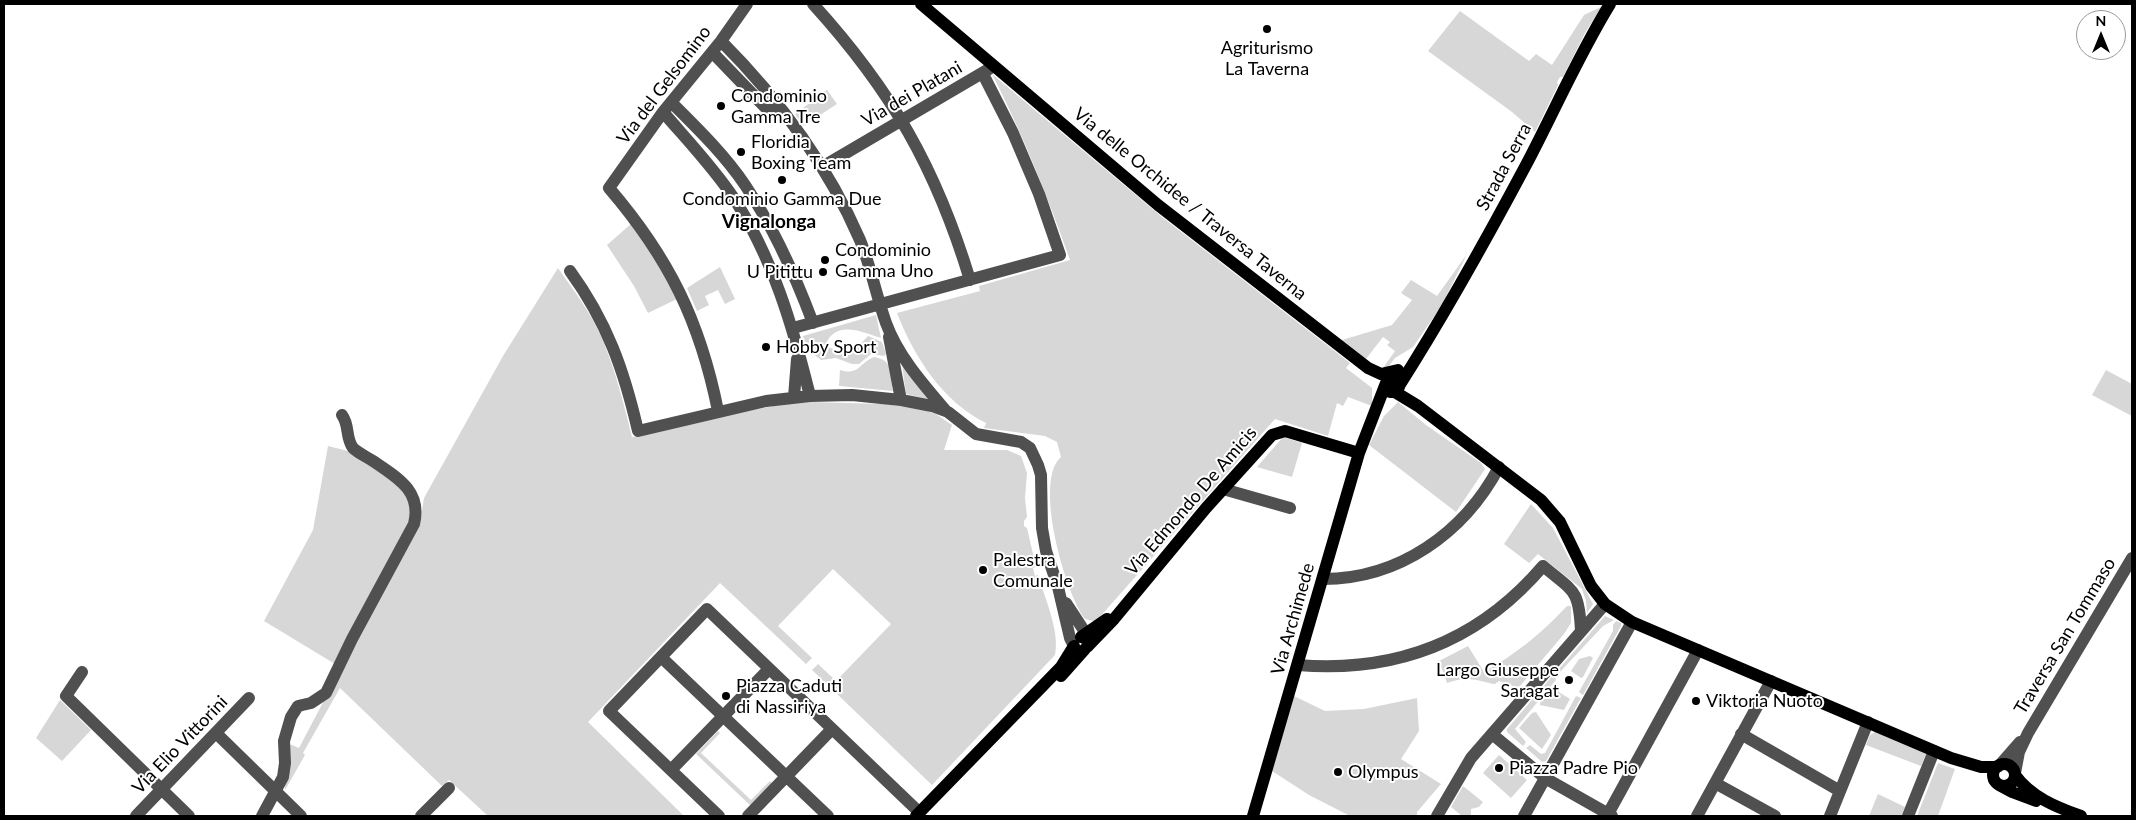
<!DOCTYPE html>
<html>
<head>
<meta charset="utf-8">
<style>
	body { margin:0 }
	#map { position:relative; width:2136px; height:820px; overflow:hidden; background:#fff; font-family:Lato,sans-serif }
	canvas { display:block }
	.frame { position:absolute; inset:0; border:5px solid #000; pointer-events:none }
	.north { position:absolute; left:2076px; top:10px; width:50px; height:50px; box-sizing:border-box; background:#fff; border:1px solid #999; border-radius:50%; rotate:0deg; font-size:14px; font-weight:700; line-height:20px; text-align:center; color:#000 }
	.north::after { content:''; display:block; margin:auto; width:18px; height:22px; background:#000; clip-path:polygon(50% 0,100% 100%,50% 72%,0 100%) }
</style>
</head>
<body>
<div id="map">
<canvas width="2136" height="820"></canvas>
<div class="frame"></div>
<div class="north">N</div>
</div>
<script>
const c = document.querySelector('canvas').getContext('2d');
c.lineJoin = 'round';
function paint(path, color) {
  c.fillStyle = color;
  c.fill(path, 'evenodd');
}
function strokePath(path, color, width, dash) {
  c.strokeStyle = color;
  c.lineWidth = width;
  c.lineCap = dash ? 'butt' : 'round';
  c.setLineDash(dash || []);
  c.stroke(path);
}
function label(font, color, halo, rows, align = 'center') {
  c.font = font + ' Lato,sans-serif';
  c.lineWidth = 4;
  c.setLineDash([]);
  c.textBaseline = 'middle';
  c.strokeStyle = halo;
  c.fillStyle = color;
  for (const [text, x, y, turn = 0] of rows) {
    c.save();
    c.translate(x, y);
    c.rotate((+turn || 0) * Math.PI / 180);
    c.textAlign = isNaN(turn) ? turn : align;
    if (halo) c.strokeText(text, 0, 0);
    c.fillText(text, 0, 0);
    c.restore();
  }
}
paint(new Path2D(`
	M 1601,7 L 1585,33 L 1563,77 L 1560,77 L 1557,82 L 1558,85 L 1535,132 L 1512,112 L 1428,51 L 1460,11 L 1529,61 L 1536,54 L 1552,65 L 1584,15 Z
	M 992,74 L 1162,217 L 1350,363 L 1346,368 L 1372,388 L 1372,406 L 1348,397 L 1343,406 L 1337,403 L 1328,436 L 1275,419 L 1098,619 L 1093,621 L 1085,619 C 1065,593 1033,480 1061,457 L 1057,442 L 1045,436 L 984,428 L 986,423 C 943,402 914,357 897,313 L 980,291 L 979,286 L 1070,260 C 1047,195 1023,135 992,74 Z
	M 827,90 L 837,104 L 803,126 L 795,114 Z
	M 632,223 L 648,244 L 677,299 L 648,313 L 634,286 L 607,245 Z
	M 1467,254 L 1442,305 L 1413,347 L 1395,358 L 1386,370 L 1383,368 L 1395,351 L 1387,345 L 1390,342 L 1383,337 L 1366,359 L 1342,340 L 1392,325 L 1412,300 L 1401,293 L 1411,280 L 1437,296 Z
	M 720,267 L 735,299 L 725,304 L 718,290 L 705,296 L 709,305 L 697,311 L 687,288 Z
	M 558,268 C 574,291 592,314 603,341 C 616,372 624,405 632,437 L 747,411 L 784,404 L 810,402 L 886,404 L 924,410 L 936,414 L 952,425 L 944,450 L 1007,450 L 1021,456 L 1027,473 L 1025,498 L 1027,517 L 1024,521 L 1024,526 L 1027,528 L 1036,567 L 1033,568 L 1035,576 L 1038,575 C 1045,599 1060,631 1055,655 L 932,785 L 812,670 L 818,664 L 836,681 L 891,624 L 833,569 L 778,626 L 812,658 L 806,664 L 720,583 L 588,722 L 684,816 L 488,816 L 449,780 L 442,786 L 340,688 L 303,753 L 305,755 L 285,790 L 287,743 L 299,748 L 421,516 L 424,498 L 503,356 Z
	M 876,315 L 881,338 C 861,332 835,319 825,346 L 850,355 L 868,336 L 882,342 L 886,354 L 884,356 L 871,354 L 859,364 L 852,364 L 836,358 L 821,360 L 806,348 L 803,336 Z
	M 874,357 C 894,360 890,374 893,391 L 839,386 L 840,370 C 859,376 859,363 874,357 Z
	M 902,364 L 928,399 L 906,394 Z
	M 2106,370 L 2132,384 L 2132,416 L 2092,395 Z
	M 1398,402 L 1426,425 L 1481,463 L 1485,469 L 1456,512 L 1369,445 L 1384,416 Z
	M 1283,437 L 1302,443 L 1292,477 L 1257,467 Z
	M 328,446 L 348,451 L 401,487 L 410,504 L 409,521 L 335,664 L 264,621 L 313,530 Z
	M 1531,504 L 1553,528 L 1593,604 L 1587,613 L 1586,601 L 1582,589 L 1538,554 L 1529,563 L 1504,544 Z
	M 1567,606 L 1571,606 L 1571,623 L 1564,634 L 1520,686 L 1516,687 L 1499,681 L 1495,684 L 1493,684 C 1474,679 1466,676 1447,683 L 1439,661 L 1468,646 L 1484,672 C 1516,654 1542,633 1567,606 Z
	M 1605,616 L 1614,620 L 1603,626 L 1559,673 L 1557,671 Z
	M 1616,621 L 1621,623 L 1621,626 L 1583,695 L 1579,692 L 1613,631 L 1613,625 Z
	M 1590,656 L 1593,658 L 1583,677 L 1581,678 L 1571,671 L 1579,659 Z
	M 1554,674 L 1556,680 L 1515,729 L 1526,742 L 1523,746 L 1507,732 L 1507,729 Z
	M 1554,689 L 1570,699 L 1564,710 L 1540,705 L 1540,703 Z
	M 1294,696 L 1325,711 L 1364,709 L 1417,698 L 1419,731 L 1401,759 L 1441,784 L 1417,812 L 1417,816 L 1350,816 L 1309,795 L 1272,771 Z
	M 1576,696 L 1581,698 L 1546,761 L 1542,762 L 1526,748 L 1530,745 L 1541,754 L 1545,753 Z
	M 60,700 L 91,730 L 62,761 L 36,738 Z
	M 1536,712 L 1551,735 L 1542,749 L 1519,728 L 1532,713 Z
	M 718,731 L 720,733 L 701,753 L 751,800 L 770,781 L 773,784 L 751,806 L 696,754 Z
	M 1875,732 L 1926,754 L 1921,766 L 1866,745 L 1870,735 Z
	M 1499,755 L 1527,780 L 1511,798 L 1483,773 Z
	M 1938,763 L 1955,769 L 1938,816 L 1917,816 Z
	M 1463,786 L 1483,802 L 1479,807 L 1471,809 L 1471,816 L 1462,816 L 1451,807 Z
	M 1878,794 L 1905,807 L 1901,816 L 1869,816 Z`), '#d7d7d7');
strokePath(new Path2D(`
	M 813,4 C 892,91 936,168 970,280
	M 721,41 C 779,99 827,164 860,240 C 871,267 876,295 886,323 C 898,356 923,384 946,411
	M 712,52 L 765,107 L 786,116
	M 671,102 C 697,128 724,154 745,185 C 774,228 795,275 813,323
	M 663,112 C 687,140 713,167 733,197 C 773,258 793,327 810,396
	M 822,167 L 989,69
	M 570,271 C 607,322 624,370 638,431 L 766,401 L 810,396 L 852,395 L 901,400 L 932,406 L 948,412 L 976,434 L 1021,442 L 1030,448 L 1038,465 L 1041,475 L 1042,528 L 1046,551 L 1058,587 L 1070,638 L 1073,644
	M 793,328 L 1060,255 L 1039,194 L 1013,133 L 983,74
	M 889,337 L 901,400
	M 794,397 L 797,359
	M 718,411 C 700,321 669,258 609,188 L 663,112 L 721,41 L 747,4
	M 1223,489 L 1290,508
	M 1323,579 C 1399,579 1464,533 1499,467
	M 1066,603 L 1083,629 L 1086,640
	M 661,657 L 828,816
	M 1298,665 C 1396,673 1479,641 1543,566 C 1574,592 1579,589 1581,631
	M 82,672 L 66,696 L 189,816
	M 216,733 L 301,816
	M 1492,734 L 1545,778 L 1612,816
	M 1741,734 L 1840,791
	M 1999,766 L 2020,742
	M 671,770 L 769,669
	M 2015,773 L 2019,752 L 2028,733 L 2132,558
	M 1715,783 L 1775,816
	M 1608,814 L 1698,650
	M 136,816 L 249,698
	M 262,816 L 283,777 L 285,763 L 284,741 L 291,717 L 298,706 L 311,703 L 326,693 L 352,639 L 414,524 C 422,491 398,478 373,461 C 367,457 358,453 353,448 C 345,437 350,426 342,415
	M 421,816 L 449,788
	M 719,816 L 609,711 L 707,609 L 919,812
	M 748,816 L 832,729
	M 1437,816 L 1471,758 L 1605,604
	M 1524,816 L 1632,622
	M 1697,816 L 1771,681
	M 1830,816 L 1868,722
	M 1908,816 L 1934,751`), '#505050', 12);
strokePath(new Path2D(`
	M 921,4 L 1158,205 L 1368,368 L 1381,374 L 1398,370
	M 1399,386 C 1445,314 1486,240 1526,165 C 1554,112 1578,56 1610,4
	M 1395,392 L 1418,406 L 1541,500 L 1560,522 L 1591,586 L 1605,604 L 1632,622 L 1951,758 L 1981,767 L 1997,767
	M 1081,637 L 1107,619
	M 1087,647 L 1114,619 L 1206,508 L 1272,435 L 1285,431 L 1359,453
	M 1061,676 L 1085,649
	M1993 775a11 11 0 1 1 22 0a11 11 0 1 1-22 0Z
	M 2015,775 C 2031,797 2056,807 2081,816
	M 1999,785 L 2012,792 L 2036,801
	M 916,816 L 1061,667 L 1074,646
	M 1253,816 L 1359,453 L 1386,383 L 1393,379 L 1398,383 L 1399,387 L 1395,392 L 1390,392 L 1386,388`), '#000', 12);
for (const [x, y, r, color] of [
	[1267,29,5,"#000"],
	[721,106,5,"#000"],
	[741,152,5,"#000"],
	[782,180,5,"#000"],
	[825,260,5,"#000"],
	[823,272,5,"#000"],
	[766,347,5,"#000"],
	[983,570,5,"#000"],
	[1569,680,5,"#000"],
	[726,696,5,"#000"],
	[1696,701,5,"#000"],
	[1499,768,5,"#000"],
	[1338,772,5,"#000"]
]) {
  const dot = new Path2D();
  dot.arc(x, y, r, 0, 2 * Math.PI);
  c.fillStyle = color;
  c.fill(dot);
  strokePath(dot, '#fff', 2);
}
label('18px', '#000', '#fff', [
	["Agriturismo",1267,48,"center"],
	["La Taverna",1267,69,"center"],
	["Condominio",731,96],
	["Gamma Tre",731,117],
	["Floridia",751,142],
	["Boxing Team",751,163],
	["Condominio Gamma Due",782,199,"center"],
	["Condominio",835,250],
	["Gamma Uno",835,271],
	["U Pitittu",813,272,"right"],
	["Hobby Sport",776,347],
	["Palestra",993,560],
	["Comunale",993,581],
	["Largo Giuseppe",1559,670,"right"],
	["Saragat",1559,691,"right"],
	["Piazza Caduti",736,686],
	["di Nassiriya",736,707],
	["Viktoria Nuoto",1706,701],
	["Piazza Padre Pio",1509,768],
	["Olympus",1348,772]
], 'left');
label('18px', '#000', '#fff', [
	["Via del Gelsomino",664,85,-53],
	["Via dei Platani",912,94,-30],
	["Strada Serra",1504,167,-62],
	["Via delle Orchidee / Traversa Taverna",1190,204,39],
	["Via Edmondo De Amicis",1191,501,-49],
	["Via Archimede",1293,619,-74],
	["Traversa San Tommaso",2065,636,-59],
	["Via Elio Vittorini",180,745,-46]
]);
label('bold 19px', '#000', '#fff', [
	["Vignalonga",769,222]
]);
</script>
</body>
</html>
